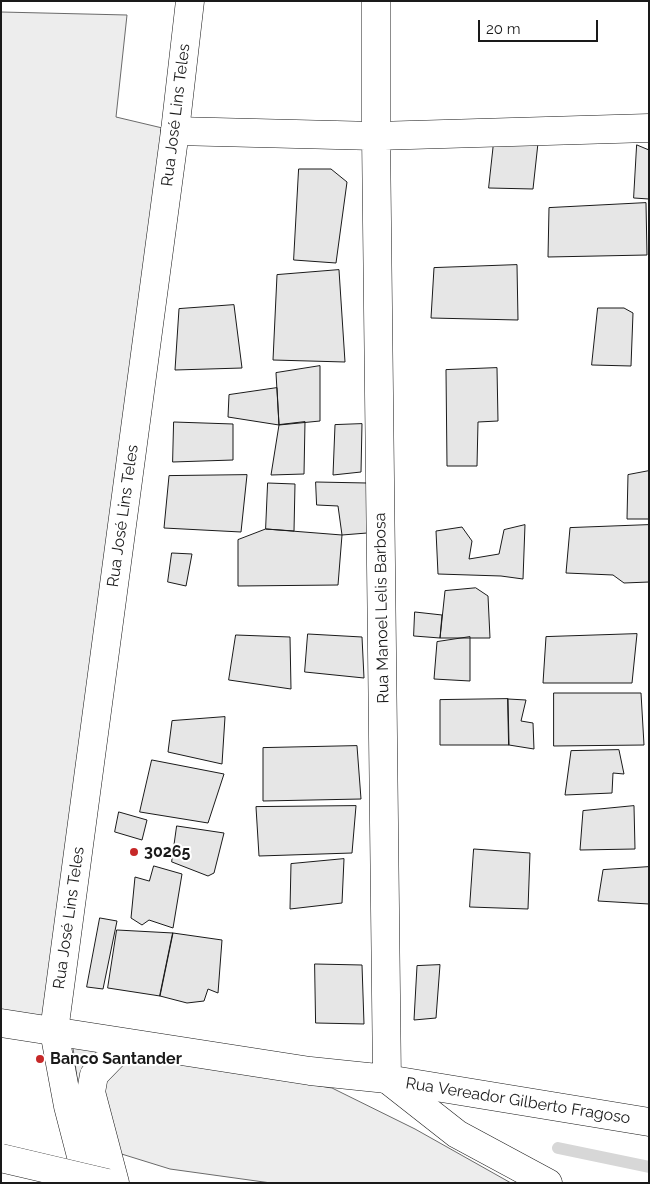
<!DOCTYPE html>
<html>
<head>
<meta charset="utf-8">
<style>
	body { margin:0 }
	#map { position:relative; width:650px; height:1184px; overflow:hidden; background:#fff; font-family:Raleway,sans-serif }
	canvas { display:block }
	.frame { position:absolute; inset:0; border:2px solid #1a1a1a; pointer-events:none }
	.scale { position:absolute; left:478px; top:20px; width:120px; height:22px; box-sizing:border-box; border:2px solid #1a1a1a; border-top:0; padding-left:6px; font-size:15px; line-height:18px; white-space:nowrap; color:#1a1a1a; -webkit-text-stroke:4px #fff; paint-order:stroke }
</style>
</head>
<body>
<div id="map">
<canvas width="650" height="1184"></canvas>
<div class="frame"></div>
<div class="scale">20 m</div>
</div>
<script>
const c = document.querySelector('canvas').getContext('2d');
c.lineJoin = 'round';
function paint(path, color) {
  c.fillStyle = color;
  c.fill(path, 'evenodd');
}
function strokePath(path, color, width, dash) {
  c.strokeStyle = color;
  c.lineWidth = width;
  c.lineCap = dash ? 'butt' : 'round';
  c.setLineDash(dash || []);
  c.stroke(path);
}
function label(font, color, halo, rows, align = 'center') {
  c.font = font + ' Raleway,sans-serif';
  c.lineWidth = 4;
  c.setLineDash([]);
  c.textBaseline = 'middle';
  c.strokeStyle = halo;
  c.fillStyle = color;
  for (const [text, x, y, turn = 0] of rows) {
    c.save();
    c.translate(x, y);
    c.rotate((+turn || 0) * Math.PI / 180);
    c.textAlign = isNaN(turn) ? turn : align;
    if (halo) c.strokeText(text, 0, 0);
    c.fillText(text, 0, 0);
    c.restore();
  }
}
const built = new Path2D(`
	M 1,12 L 127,15 L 116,117 L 175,131 L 54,1031 L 1,1020 Z
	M 73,1045 L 332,1088 L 415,1129 L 511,1183 L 271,1183 L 170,1169 L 86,1143 Z`);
paint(built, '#ededed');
strokePath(built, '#6a6a6a', 1);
strokePath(new Path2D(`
	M 558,1148 L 649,1167`), '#d7d7d7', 12);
const building = new Path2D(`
	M 494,142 L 538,143 L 533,189 L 489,188 Z
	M 637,145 L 649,150 L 649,199 L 634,198 Z
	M 299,169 L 331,169 L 347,182 L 336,263 L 294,260 Z
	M 646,203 L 647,255 L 548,257 L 549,208 Z
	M 517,265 L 518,320 L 431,318 L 434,268 Z
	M 339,270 L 345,362 L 273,360 L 277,275 Z
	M 234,305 L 242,368 L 175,370 L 179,309 Z
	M 598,308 L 624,308 L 633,313 L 631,366 L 592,365 Z
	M 320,366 L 320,421 L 279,425 L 276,373 Z
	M 497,368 L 498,421 L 478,422 L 477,466 L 447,466 L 446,370 Z
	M 277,388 L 279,425 L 228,417 L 229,395 Z
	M 174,422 L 233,424 L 233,460 L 173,462 Z
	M 305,422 L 304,474 L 271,475 L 279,425 Z
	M 362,424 L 361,472 L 333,475 L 335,425 Z
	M 649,471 L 649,519 L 627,519 L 628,475 Z
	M 247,475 L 241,532 L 164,528 L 169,476 Z
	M 316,482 L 367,483 L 367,533 L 342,535 L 338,506 L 317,505 Z
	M 268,483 L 295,484 L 294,531 L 266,529 Z
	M 525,525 L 523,579 L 501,576 L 438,574 L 436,531 L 462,527 L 472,541 L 469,559 L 499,554 L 504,530 Z
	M 649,525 L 649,582 L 624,583 L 613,575 L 566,573 L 570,528 Z
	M 266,529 L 342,535 L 338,585 L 238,586 L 238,540 Z
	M 172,553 L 192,554 L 186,586 L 168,582 Z
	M 476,588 L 488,596 L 490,638 L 440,638 L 445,591 Z
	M 415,612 L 442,615 L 440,638 L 414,636 Z
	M 308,634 L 362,637 L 364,678 L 305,672 Z
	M 637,634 L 632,683 L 543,683 L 546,637 Z
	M 236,635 L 290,637 L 291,689 L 229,680 Z
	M 470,637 L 470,681 L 434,679 L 437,642 Z
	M 554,693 L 641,693 L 644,745 L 554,746 Z
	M 508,699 L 509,745 L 440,745 L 440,700 Z
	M 508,699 L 526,700 L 521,721 L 533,723 L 534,749 L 509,745 Z
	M 225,717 L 222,764 L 168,752 L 172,721 Z
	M 357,746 L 361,799 L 263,801 L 263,748 Z
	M 619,750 L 624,774 L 613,773 L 612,793 L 565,795 L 571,751 Z
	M 152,760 L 224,774 L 208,823 L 140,812 Z
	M 356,806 L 352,853 L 259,856 L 256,807 Z
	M 634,806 L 635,849 L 580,850 L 583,811 Z
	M 119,812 L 147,820 L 142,840 L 115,832 Z
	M 177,826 L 224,833 L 214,873 L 208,876 L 172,862 Z
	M 474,849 L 530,853 L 528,909 L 470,907 Z
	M 344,859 L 342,903 L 290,909 L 291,864 Z
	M 154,866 L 182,874 L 173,928 L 149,920 L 142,925 L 131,918 L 135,877 L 149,881 Z
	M 649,867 L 649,904 L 598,901 L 603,870 Z
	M 100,918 L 117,921 L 103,989 L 87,987 Z
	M 117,930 L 173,933 L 160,996 L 108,988 Z
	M 173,933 L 222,940 L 218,993 L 208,989 L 204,1001 L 187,1003 L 160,996 Z
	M 315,964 L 362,965 L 364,1024 L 316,1023 Z
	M 440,965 L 436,1018 L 414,1020 L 417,966 Z`);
paint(building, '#e6e6e6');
strokePath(building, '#1a1a1a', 1);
const street = new Path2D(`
	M 376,1 L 376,136 L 387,1079
	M 175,131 L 376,136 L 649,128
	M 1,1023 L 310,1071 L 387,1079 L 649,1122
	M 115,1183 L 91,1092 L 94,1075 L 125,1043`);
const secondary = new Path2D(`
	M 88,1183 L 68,1106 L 54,1031 L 175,131 L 190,1`);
const highway = new Path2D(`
	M 387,1079 L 457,1134 L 548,1183`);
strokePath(street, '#1a1a1a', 29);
strokePath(secondary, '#1a1a1a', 29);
strokePath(highway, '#1a1a1a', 29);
strokePath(street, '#fff', 28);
strokePath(secondary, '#fff', 28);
strokePath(highway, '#fff', 28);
const highwayBridge = new Path2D(`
	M 1,1158 L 107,1183`);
strokePath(highwayBridge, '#1a1a1a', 29, []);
strokePath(highwayBridge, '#fff', 28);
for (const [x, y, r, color] of [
	[134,852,5,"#c62828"],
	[40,1059,5,"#c62828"]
]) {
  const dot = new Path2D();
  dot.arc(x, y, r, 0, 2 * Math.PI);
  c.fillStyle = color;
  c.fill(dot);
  strokePath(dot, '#fff', 2);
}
label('16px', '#1a1a1a', '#fff', [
	["Rua José Lins Teles",176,115,-83],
	["Rua José Lins Teles",123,516,-82],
	["Rua Manoel Lelis Barbosa",382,608,-91],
	["Rua José Lins Teles",69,918,-82],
	["Rua Vereador Gilberto Fragoso",518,1101,9]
]);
label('bold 16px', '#1a1a1a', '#fff', [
	["30265",144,852],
	["Banco Santander",50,1059]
], 'left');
</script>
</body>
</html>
